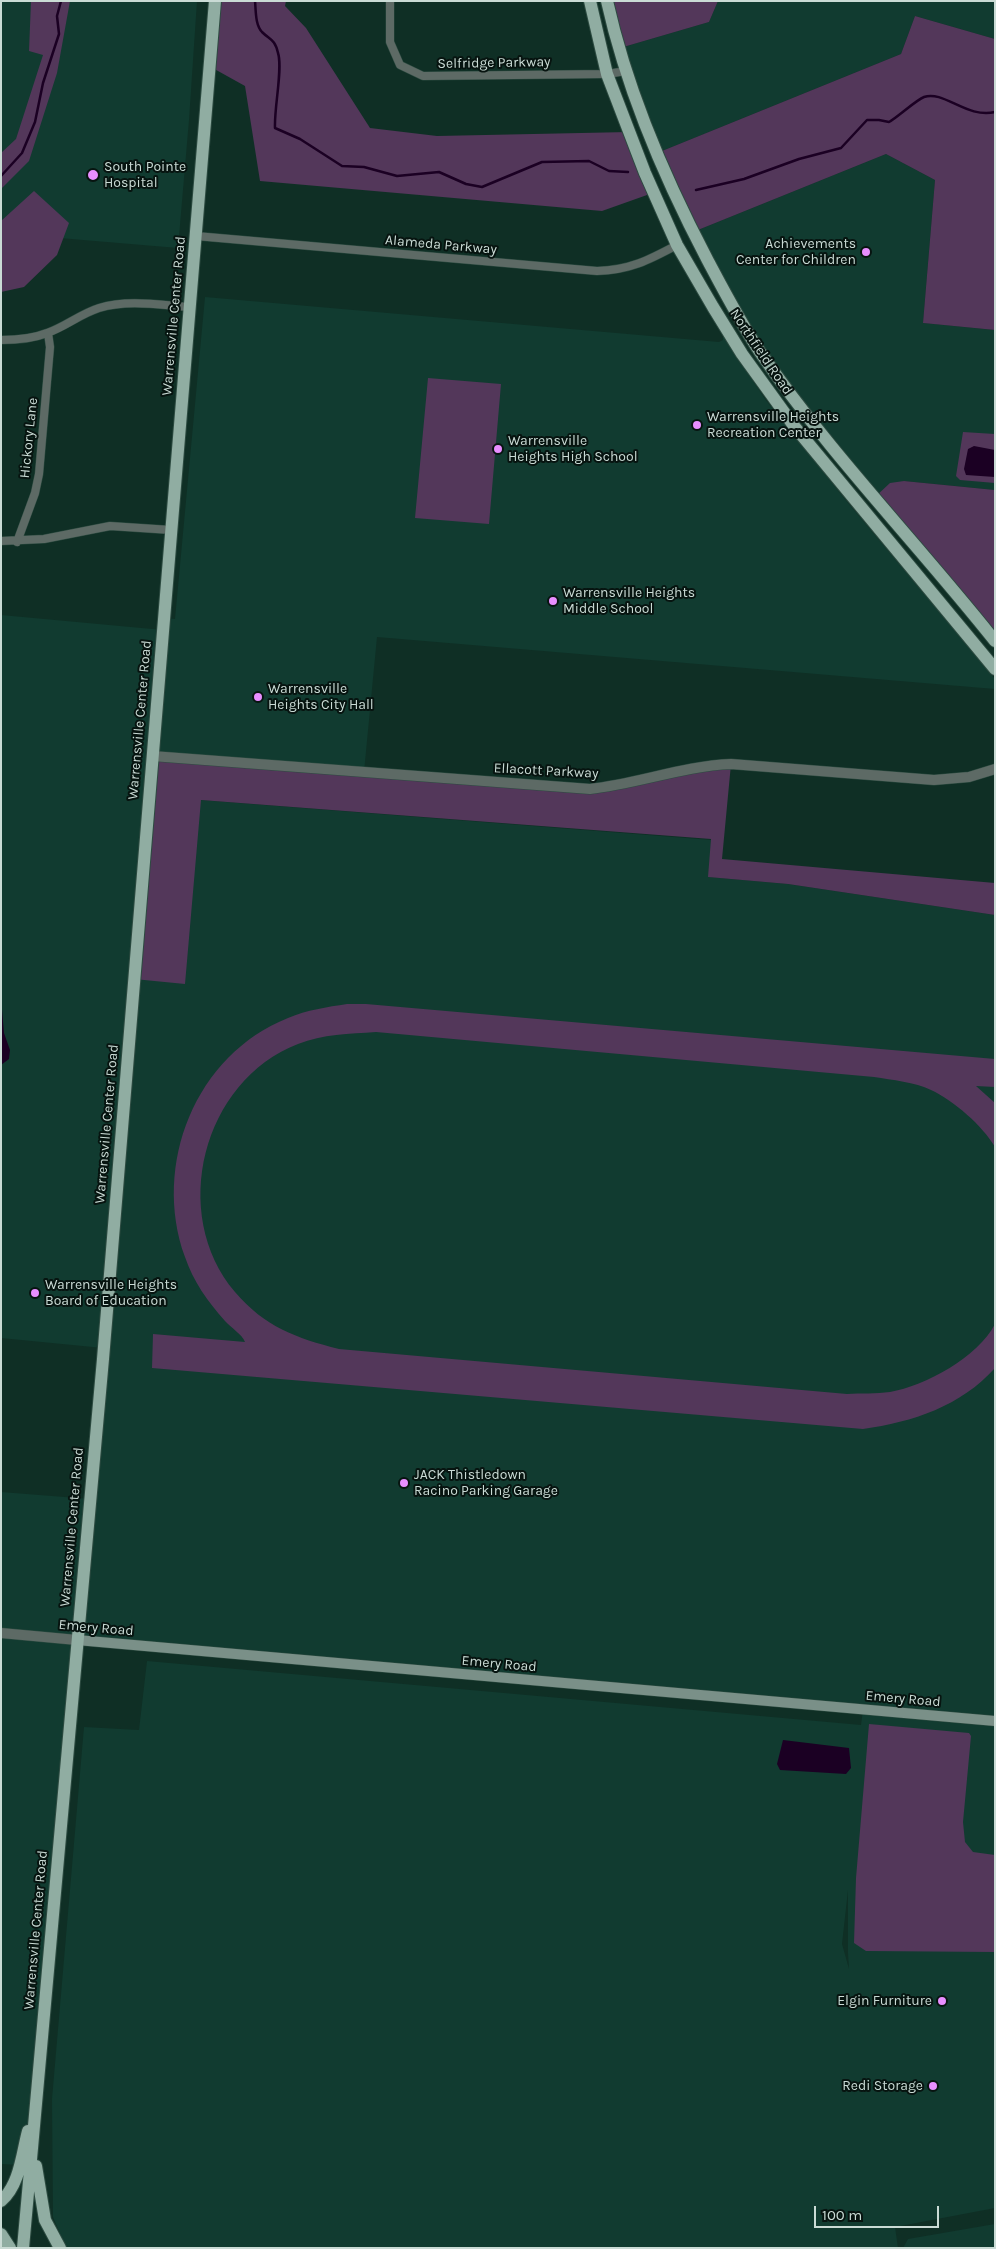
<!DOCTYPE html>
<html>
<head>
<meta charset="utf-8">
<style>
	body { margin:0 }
	#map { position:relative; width:996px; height:2249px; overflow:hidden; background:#0f2f25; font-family:Karla,sans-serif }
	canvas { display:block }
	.frame { position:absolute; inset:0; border:2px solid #cadbd5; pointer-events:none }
	.scale { position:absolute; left:814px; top:2206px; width:125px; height:22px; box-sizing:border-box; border:2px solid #cadbd5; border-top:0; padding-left:6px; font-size:15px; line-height:18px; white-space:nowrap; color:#cadbd5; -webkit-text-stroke:4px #071410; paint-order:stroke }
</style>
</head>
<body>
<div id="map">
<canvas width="996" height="2249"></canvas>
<div class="frame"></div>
<div class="scale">100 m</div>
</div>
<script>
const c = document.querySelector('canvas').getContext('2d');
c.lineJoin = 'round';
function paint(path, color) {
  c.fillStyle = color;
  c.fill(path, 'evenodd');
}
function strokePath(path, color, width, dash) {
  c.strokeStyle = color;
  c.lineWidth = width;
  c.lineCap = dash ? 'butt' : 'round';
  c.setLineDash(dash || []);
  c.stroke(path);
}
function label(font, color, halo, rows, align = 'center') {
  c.font = font + ' Karla,sans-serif';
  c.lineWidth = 4;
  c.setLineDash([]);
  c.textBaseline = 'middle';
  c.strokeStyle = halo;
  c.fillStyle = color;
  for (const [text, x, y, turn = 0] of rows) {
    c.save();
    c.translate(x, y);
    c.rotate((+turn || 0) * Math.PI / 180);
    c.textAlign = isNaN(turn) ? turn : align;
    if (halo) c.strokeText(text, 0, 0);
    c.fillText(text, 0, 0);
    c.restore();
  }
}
paint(new Path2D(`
	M 1,1 L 197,1 L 189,120 L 178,248 L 24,235 L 1,231 Z
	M 718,1 L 995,1 L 995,39 L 915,16 L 901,54 L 657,153 L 620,48 L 709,22 Z
	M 886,154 L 935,180 L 923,323 L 995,330 L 995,490 L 904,481 L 875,497 L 760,351 L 693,232 Z
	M 205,297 L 719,342 L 723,340 L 723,335 L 765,399 L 844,498 L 995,679 L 995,689 L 377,637 L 364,772 L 149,796 L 712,840 L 709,877 L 788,884 L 995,915 L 995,2208 L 895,2227 L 898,2248 L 66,2248 L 53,2217 L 52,2099 L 84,1727 L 139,1730 L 147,1661 L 861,1725 L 863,1710 L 77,1640 L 36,2102 L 19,2165 L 1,2164 L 1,1492 L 90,1499 L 103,1348 L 1,1338 L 1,615 L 163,630 L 164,618 L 175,619 ZM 848,1890 L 848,1953 L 849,1969 L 842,1944 Z
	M 995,2224 L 995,2248 L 903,2248 L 908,2239 Z`), '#113b30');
paint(new Path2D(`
	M 31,1 L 70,1 L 57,73 L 29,161 L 1,189 L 1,153 L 16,139 L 43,55 L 29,51 Z
	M 215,1 L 286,1 L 285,6 L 306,28 L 370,128 L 437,136 L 629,132 L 653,191 L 647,195 L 602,211 L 260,181 L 245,86 L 209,66 Z
	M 607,1 L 718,1 L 709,22 L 620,48 Z
	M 915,16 L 995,39 L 995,330 L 923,323 L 935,180 L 886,154 L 693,232 L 657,153 L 901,54 Z
	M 34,191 L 69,223 L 57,255 L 24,287 L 1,292 L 1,221 Z
	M 428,378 L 501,384 L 489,524 L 415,518 Z
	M 963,432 L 995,434 L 995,483 L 960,480 L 956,476 Z
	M 904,481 L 995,490 L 995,641 L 875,497 L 890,483 Z
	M 152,756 L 590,789 L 731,764 L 722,859 L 995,883 L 995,915 L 788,884 L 708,877 L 711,839 L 201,800 L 185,984 L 134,979 Z
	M 347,1004 L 366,1004 L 995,1059 L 995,1087 L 976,1086 L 995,1103 L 995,1147 C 983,1126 953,1100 931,1090 C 915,1082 892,1080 874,1077 L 376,1032 C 349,1034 323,1034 298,1044 C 202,1081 169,1214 235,1292 C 265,1327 296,1338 339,1349 L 847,1394 C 861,1393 876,1394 890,1392 C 925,1386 978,1357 995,1324 L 995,1368 C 961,1406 913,1422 863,1429 L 152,1368 L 153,1334 L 245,1342 C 242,1334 231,1328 225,1321 C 208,1302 193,1281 185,1257 C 152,1165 195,1055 288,1018 C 307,1010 327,1007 347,1004 Z
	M 869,1724 L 969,1733 L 971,1736 L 963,1822 L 965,1842 L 973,1852 L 995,1855 L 995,1952 L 866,1951 L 854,1943 L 856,1878 Z`), '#53375a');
paint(new Path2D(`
	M 974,446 L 995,450 L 995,477 L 966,475 L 964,469 L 968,449 Z
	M 1,998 L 4,1033 L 10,1050 L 9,1059 L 1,1065 Z
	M 783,1740 L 849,1748 L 851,1768 L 846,1774 L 780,1770 L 777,1764 Z`), '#1b0023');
strokePath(new Path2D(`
	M 255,1 C 256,11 255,24 262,32 C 270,40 275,39 278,53 C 283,68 274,108 275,128 L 300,139 L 342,166 L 364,167 L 397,176 L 439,172 L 466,184 L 482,187 L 542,162 L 589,161 L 609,171 L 628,172
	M 1,176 L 22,153 L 35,122 L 43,83 L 59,34 L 57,16 L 61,1
	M 696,190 L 744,179 L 799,159 L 841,148 L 867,120 L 879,120 L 889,122 C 898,117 916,100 924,97 C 944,90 967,119 995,112`), '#1b0023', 2.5);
const minor = new Path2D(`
	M 390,1 L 390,42 L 400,65 L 423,76 L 607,74 L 626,71
	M 196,236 L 597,271 C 630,270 649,260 677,245
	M 1,340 C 17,340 32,339 47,333 C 65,327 80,314 99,308 C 128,299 160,305 190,307
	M 1,541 L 44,539 L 110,526 L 171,530
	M 17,542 L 35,493 L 39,474 L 50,347 L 48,333`);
const tertiary = new Path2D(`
	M 152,756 L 590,789 C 637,784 683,766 731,764 L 934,780 L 969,777 L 995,769
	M 1,1633 L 77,1640`);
const secondary = new Path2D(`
	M 77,1640 L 995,1721`);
const primary = new Path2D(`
	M 590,1 L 607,74 L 645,173 L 677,245 L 713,307 L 742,354 L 794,426 L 995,669
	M 607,1 C 627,91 665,179 707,259 C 724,291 740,322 760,352 C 830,454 918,544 995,641
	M 36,2166 L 45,2220 L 60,2248
	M 1,2201 C 20,2185 22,2153 28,2131
	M 1,2234 L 10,2248
	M 23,2248 L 103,1359 L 215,1`);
strokePath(minor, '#2d4b41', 9);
strokePath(tertiary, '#2d4b41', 11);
strokePath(secondary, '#2d4b41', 11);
strokePath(primary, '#2d4b41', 14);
strokePath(minor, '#5d6a65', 8);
strokePath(tertiary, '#5d6a65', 10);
strokePath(secondary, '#7a9088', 10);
strokePath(primary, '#90ada2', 12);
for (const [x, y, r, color] of [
	[93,175,6,"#e88eff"],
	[866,252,5,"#e88eff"],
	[697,425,5,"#e88eff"],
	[498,449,5,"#e88eff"],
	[553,601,5,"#e88eff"],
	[258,697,5,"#e88eff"],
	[35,1293,5,"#e88eff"],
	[404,1483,5,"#e88eff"],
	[942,2001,5,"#e88eff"],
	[933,2086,5,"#e88eff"]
]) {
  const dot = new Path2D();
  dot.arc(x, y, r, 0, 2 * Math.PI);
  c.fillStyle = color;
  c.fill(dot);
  strokePath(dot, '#071410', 2);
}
label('14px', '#cadbd5', '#071410', [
	["Selfridge Parkway",494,63,-1],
	["Alameda Parkway",441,245,5],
	["Warrensville Center Road",174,316,-85],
	["Northfield Road",761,352,56],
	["Hickory Lane",29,438,-84],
	["Warrensville Center Road",140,720,-85],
	["Ellacott Parkway",546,771,3],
	["Warrensville Center Road",107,1124,-85],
	["Warrensville Center Road",72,1527,-85],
	["Emery Road",96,1628,5],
	["Emery Road",499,1664,5],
	["Emery Road",903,1699,5],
	["Warrensville Center Road",36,1930,-85]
]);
label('14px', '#cadbd5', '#071410', [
	["South Pointe",104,167],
	["Hospital",104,183],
	["Achievements",856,244,"right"],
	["Center for Children",856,260,"right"],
	["Warrensville Heights",707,417],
	["Recreation Center",707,433],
	["Warrensville",508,441],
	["Heights High School",508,457],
	["Warrensville Heights",563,593],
	["Middle School",563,609],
	["Warrensville",268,689],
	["Heights City Hall",268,705],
	["Warrensville Heights",45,1285],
	["Board of Education",45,1301],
	["JACK Thistledown",414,1475],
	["Racino Parking Garage",414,1491],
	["Elgin Furniture",932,2001,"right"],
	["Redi Storage",923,2086,"right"]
], 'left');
</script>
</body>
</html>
